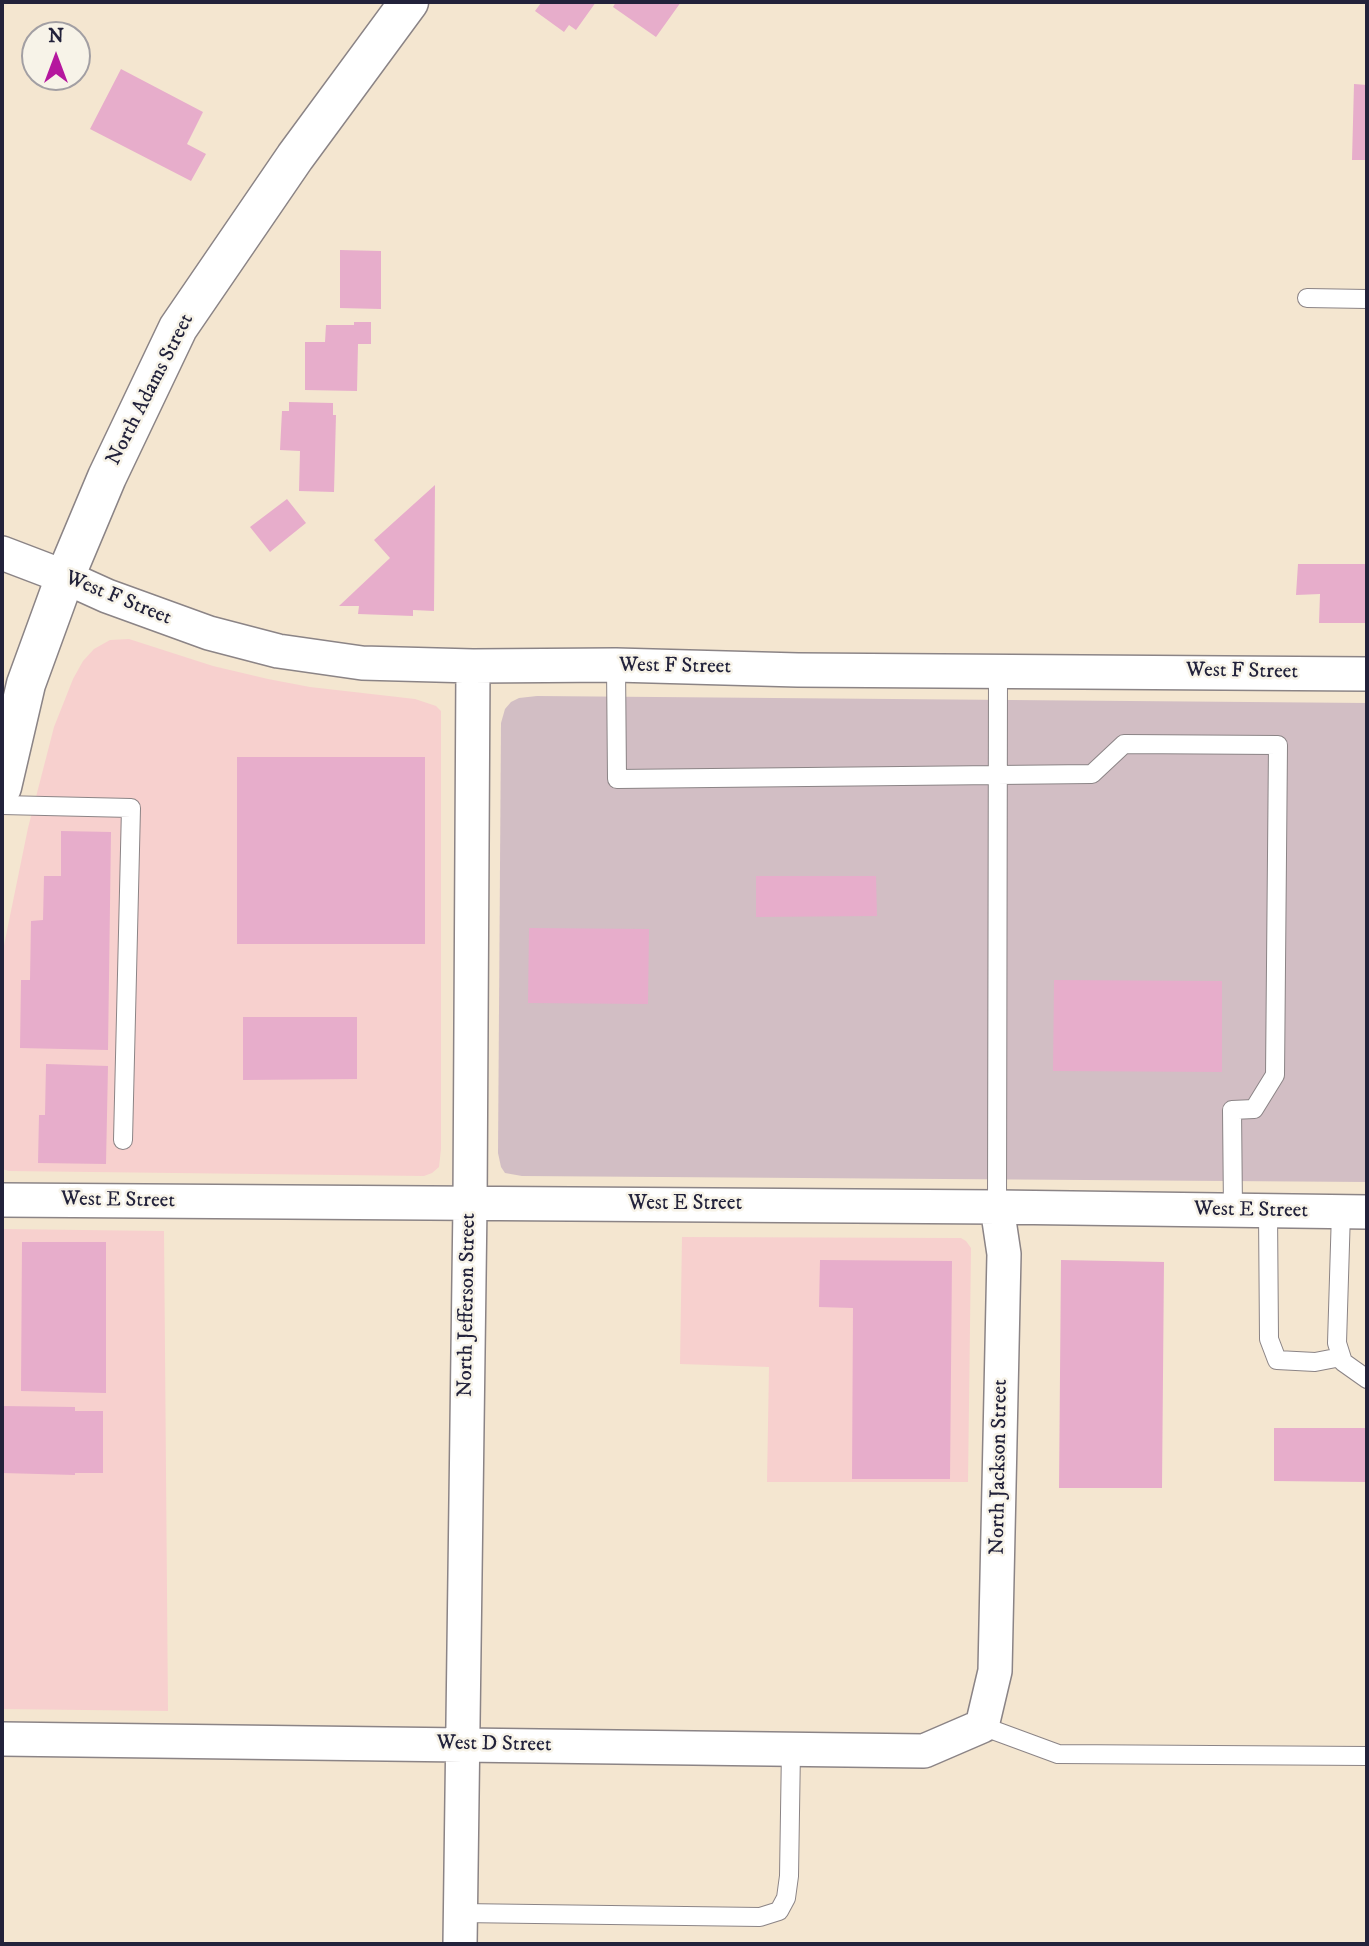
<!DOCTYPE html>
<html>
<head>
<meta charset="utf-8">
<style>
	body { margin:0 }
	#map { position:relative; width:1369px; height:1946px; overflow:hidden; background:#f4e6d0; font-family:"IM FELL DW Pica",serif }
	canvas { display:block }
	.frame { position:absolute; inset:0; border:4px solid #22223b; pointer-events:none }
	.north { position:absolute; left:21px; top:21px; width:70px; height:70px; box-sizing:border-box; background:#f7f3e8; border:2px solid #a29fa3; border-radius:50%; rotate:0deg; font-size:19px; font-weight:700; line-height:28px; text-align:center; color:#22223b }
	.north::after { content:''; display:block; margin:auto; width:24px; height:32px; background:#b5179e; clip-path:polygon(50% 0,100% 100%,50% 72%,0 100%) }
</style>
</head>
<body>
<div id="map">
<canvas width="1369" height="1946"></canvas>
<div class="frame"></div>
<div class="north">N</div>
</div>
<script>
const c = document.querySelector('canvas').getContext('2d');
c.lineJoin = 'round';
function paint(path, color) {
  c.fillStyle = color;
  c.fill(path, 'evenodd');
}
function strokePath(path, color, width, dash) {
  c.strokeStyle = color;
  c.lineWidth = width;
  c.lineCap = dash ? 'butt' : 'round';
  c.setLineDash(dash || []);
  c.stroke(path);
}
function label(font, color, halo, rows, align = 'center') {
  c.font = font + ' "IM FELL DW Pica",serif';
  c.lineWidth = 5;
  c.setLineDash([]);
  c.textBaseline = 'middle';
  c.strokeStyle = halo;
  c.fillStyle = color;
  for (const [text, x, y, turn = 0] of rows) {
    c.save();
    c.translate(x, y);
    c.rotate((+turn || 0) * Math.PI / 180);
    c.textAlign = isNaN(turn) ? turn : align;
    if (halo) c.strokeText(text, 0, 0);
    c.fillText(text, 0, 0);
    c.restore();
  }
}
paint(new Path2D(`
	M 129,639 L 213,666 L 268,679 L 310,687 L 415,699 L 436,706 L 441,711 L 441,1149 L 439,1167 L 432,1173 L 424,1176 L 9,1171 L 2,1169 L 2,955 L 28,828 L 54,727 L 73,679 L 83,661 L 94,649 L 110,640 Z
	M 2,1229 L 164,1231 L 168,1711 L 2,1709 Z
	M 682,1237 L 952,1238 L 961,1238 L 966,1241 L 971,1248 L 968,1482 L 767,1482 L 769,1367 L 680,1364 Z`), '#f7d0ce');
paint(new Path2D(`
	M 537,696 L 1367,703 L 1367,1182 L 522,1176 L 505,1173 L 501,1167 L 498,1153 L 501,723 L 505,709 L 511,702 L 519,698 Z`), '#d2bec4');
paint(new Path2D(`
	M 539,2 L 596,2 L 576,30 L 569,25 L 564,32 L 535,11 L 541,3 Z
	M 616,2 L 681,2 L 656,37 L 613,7 Z
	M 121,69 L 203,112 L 187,144 L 206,154 L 191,181 L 90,129 Z
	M 1354,84 L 1367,85 L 1367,160 L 1352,160 Z
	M 340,250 L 381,251 L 381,309 L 340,308 Z
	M 354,322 L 371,322 L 371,344 L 358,344 L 357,391 L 305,390 L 305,342 L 325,342 L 326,325 L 354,325 Z
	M 289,402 L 333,403 L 333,415 L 336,415 L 334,492 L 299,491 L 300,451 L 280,450 L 282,411 L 289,411 Z
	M 435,485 L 434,611 L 413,610 L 413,616 L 358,614 L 359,606 L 339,606 L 390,558 L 374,540 Z
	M 287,499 L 306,523 L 270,552 L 250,527 Z
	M 1298,564 L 1367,564 L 1367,623 L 1319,623 L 1320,594 L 1296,595 Z
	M 237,757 L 425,757 L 425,944 L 237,944 Z
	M 61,831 L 111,832 L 108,1050 L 20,1048 L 21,980 L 30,980 L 31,921 L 43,920 L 44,876 L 61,876 Z
	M 756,876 L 876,876 L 877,916 L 756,917 Z
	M 529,928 L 649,929 L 648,1004 L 528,1003 Z
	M 1054,980 L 1222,981 L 1222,1072 L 1053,1071 Z
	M 243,1017 L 357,1017 L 357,1079 L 243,1080 Z
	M 46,1064 L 108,1066 L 106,1164 L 38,1163 L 39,1115 L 45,1115 Z
	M 22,1242 L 106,1242 L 106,1393 L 21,1391 Z
	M 820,1260 L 952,1261 L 950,1479 L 852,1479 L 853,1308 L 819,1307 Z
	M 1061,1260 L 1164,1262 L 1162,1488 L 1059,1488 Z
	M 2,1406 L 75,1407 L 75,1411 L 103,1411 L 103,1473 L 75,1473 L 75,1475 L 2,1473 Z
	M 1274,1428 L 1367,1428 L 1367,1482 L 1274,1481 Z`), '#e7adcb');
const service = new Path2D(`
	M 1307,298 L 1367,299
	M 616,665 L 617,779 L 1092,774 L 1124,744 L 1278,745 L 1275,1075 L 1254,1109 L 1232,1110 L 1233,1210
	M 2,805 L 131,808 L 123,1140
	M 997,1207 L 998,671
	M 1268,1211 L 1269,1339 L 1277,1360 L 1315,1362 L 1341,1357
	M 1341,1212 L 1337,1343 L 1343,1362 L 1367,1379
	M 982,1726 L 1058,1754 L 1367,1756
	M 460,1913 L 760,1917 L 779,1911 L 786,1898 L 789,1876 L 791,1749`);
const minor = new Path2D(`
	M 2,553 L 65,577 L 107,596 L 209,633 L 278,651 L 362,663 L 473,666 L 616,665 L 798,670 L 1367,674
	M 2,1200 L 997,1207 L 1367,1212
	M 2,1739 L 924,1751 L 982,1726 L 995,1671 L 1004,1254 L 997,1207
	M 460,1944 L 470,1204 L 473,666`);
const tertiary = new Path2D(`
	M 2,787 L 26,684 L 65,577 L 107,477 L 178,328 L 295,157 L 409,2`);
strokePath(service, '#8b8486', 20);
strokePath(minor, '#8b8486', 36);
strokePath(tertiary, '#8b8486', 41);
strokePath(service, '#fff', 18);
strokePath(minor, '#fff', 33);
strokePath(tertiary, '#fff', 38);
label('21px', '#22223b', '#f7f3e8', [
	["North Adams Street",151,390,-63],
	["West F Street",118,599,22],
	["West F Street",675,667,1],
	["West F Street",1242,672,1],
	["West E Street",118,1201,1],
	["West E Street",685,1205],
	["West E Street",1251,1211,1],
	["North Jefferson Street",468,1305,-89],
	["North Jackson Street",1000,1467,-89],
	["West D Street",494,1745,1]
]);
</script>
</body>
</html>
